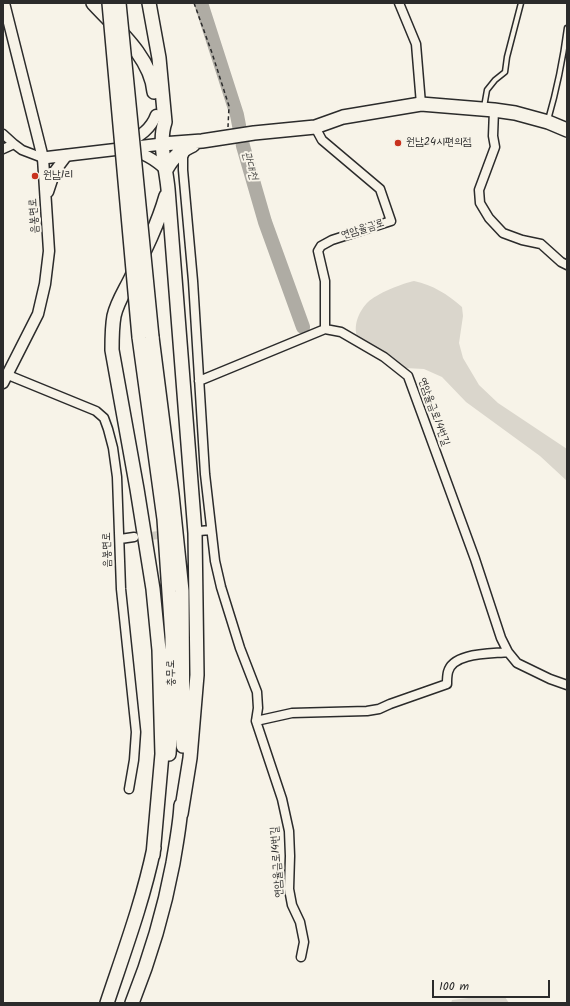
<!DOCTYPE html>
<html>
<head>
<meta charset="utf-8">
<style>
	body { margin:0 }
	#map { position:relative; width:570px; height:1006px; overflow:hidden; background:#f7f3e8; font-family:Kalam,sans-serif }
	canvas { display:block }
	.frame { position:absolute; inset:0; border:4px solid #2b2b2b; pointer-events:none }
	.scale { position:absolute; left:432px; top:980px; width:118px; height:18px; box-sizing:border-box; border:2px solid #2b2b2b; border-top:0; padding-left:5px; font-size:12px; line-height:14px; white-space:nowrap; color:#2b2b2b; -webkit-text-stroke:3px #f7f3e8; paint-order:stroke }
</style>
</head>
<body>
<div id="map">
<canvas width="570" height="1006"></canvas>
<div class="frame"></div>
<div class="scale">100 m</div>
</div>
<script>
const c = document.querySelector('canvas').getContext('2d');
c.lineJoin = 'round';
function paint(path, color) {
  c.fillStyle = color;
  c.fill(path, 'evenodd');
}
function strokePath(path, color, width, dash) {
  c.strokeStyle = color;
  c.lineWidth = width;
  c.lineCap = dash ? 'butt' : 'round';
  c.setLineDash(dash || []);
  c.stroke(path);
}
function label(font, color, halo, rows, align = 'center') {
  c.font = font + ' Kalam,"Poor Story",sans-serif';
  c.lineWidth = 4;
  c.setLineDash([]);
  c.textBaseline = 'middle';
  c.strokeStyle = halo;
  c.fillStyle = color;
  for (const [text, x, y, turn = 0] of rows) {
    c.save();
    c.translate(x, y);
    c.rotate((+turn || 0) * Math.PI / 180);
    c.textAlign = isNaN(turn) ? turn : align;
    if (halo) c.strokeText(text, 0, 0);
    c.fillText(text, 0, 0);
    c.restore();
  }
}
paint(new Path2D(`
	M 414,281 C 433,285 447,294 462,307 L 463,316 L 459,343 L 463,358 L 479,385 L 498,403 L 567,449 L 567,481 L 540,456 L 466,402 L 442,377 L 424,369 L 405,368 L 357,336 C 353,324 360,310 368,302 C 376,294 403,283 414,281 Z
	M 485,996 L 505,997 L 509,1003 L 451,1003 L 452,1000 Z`), '#dad6cc');
strokePath(new Path2D(`
	M 201,3 L 237,115 L 243,146 L 265,222 L 303,327`), '#afaca4', 14);
strokePath(new Path2D(`
	M 140,537 L 198,531`), '#cecbc2', 8, [8, 4]);
const service = new Path2D(`
	M 484,107 L 487,90 L 495,80 L 505,72 L 507,57 L 521,3
	M 548,120 C 557,89 563,59 567,28`);
const minor = new Path2D(`
	M 399,3 L 416,44 L 421,104
	M 494,110 L 493,136 L 495,147 L 479,190 L 480,203 L 489,218 L 503,233 L 522,240 L 541,244 L 561,262 L 567,265
	M 315,127 L 322,140 L 380,189 L 391,221 L 332,240 L 321,246 L 318,251 L 325,281 L 325,329
	M 3,134 L 14,144
	M 187,148 L 183,157 L 183,170 L 193,281 L 205,474 L 215,561 L 221,587 L 240,648 L 257,692 L 258,708 L 256,721 L 282,799 L 289,831 L 290,856 L 289,889 L 292,905 L 300,922 L 304,942 L 301,957
	M 3,149 L 14,144 L 22,150 L 43,158
	M 8,375 L 96,411 L 104,418 L 108,429 L 113,448 L 117,477 L 121,589 L 136,732 L 134,760 L 129,789
	M 199,381 L 325,329 L 341,332 L 384,357 L 408,376 L 475,559 L 501,638 L 508,652 L 517,663 L 550,679 L 567,685
	M 199,531 L 211,530
	M 120,539 L 134,537
	M 256,721 L 292,713 L 367,711 L 379,709 L 390,704 L 447,684 C 447,681 447,676 448,672 C 453,652 492,654 508,652`);
const tertiary = new Path2D(`
	M 127,143 C 140,136 151,129 156,115
	M 127,148 C 144,154 153,158 166,170
	M 48,192 L 55,171 L 67,155
	M 3,383 L 38,314 L 45,284 L 49,251 L 43,158 L 4,3`);
const secondary = new Path2D(`
	M 43,158 L 162,144`);
const primary = new Path2D(`
	M 93,3 C 116,28 151,57 154,92
	M 149,3 L 159,58 L 165,122 C 158,142 166,167 168,189 L 195,533 L 197,675 L 190,758 L 181,814
	M 162,144 L 202,141 L 254,133 L 315,127 L 343,117 L 421,104 L 494,110 L 515,113 L 548,122 L 567,130
	M 166,170 C 173,157 180,151 193,145
	M 139,337 L 164,519 L 172,637 L 172,707 L 169,754
	M 152,337 L 172,494 L 182,591 L 183,746
	M 153,855 L 162,754 L 159,650 L 153,589 L 137,489 L 112,350 C 112,338 112,327 114,316 C 117,302 126,289 132,276 C 145,250 158,224 166,196
	M 107,1003 C 124,952 143,901 154,848
	M 132,1003 C 150,958 164,911 173,863 C 176,844 180,825 181,805`);
strokePath(service, '#2b2b2b', 7);
strokePath(minor, '#2b2b2b', 11);
strokePath(tertiary, '#2b2b2b', 13);
strokePath(secondary, '#2b2b2b', 14);
strokePath(primary, '#2b2b2b', 16);
strokePath(new Path2D(`
	M 194,3 L 212,53 L 229,106 L 228,127`), '#2b2b2b', 1.5, [4, 3]);
strokePath(service, '#f7f3e8', 4);
strokePath(minor, '#f7f3e8', 8);
strokePath(tertiary, '#f7f3e8', 10);
strokePath(secondary, '#f7f3e8', 11);
strokePath(primary, '#f7f3e8', 13);
const primaryBridge = new Path2D(`
	M 109,3 L 139,337
	M 119,3 L 152,337`);
strokePath(primaryBridge, '#2b2b2b', 16, []);
strokePath(primaryBridge, '#f7f3e8', 13);
for (const [x, y, r, color] of [
	[398,143,4,"#c8321e"],
	[35,176,4,"#c8321e"]
]) {
  const dot = new Path2D();
  dot.arc(x, y, r, 0, 2 * Math.PI);
  c.fillStyle = color;
  c.fill(dot);
  strokePath(dot, '#f7f3e8', 1.5);
}
label('11px', '#2b2b2b', '#f7f3e8', [
	["원남24시편의점",406,143],
	["원남1리",43,176]
], 'left');
label('11px', '#2b2b2b', '#f7f3e8', [
	["음봉면로",35,216,-93],
	["연암율금로",363,230,-17],
	["연암율금로14번길",433,412,70],
	["음봉면로",108,550,-91],
	["충무로",172,673,-90],
	["연암율금로14번길",278,862,-94]
]);
label('italic 12px', '#53524f', '#f7f3e8', [
	["관대천",249,166,74]
]);
</script>
</body>
</html>
